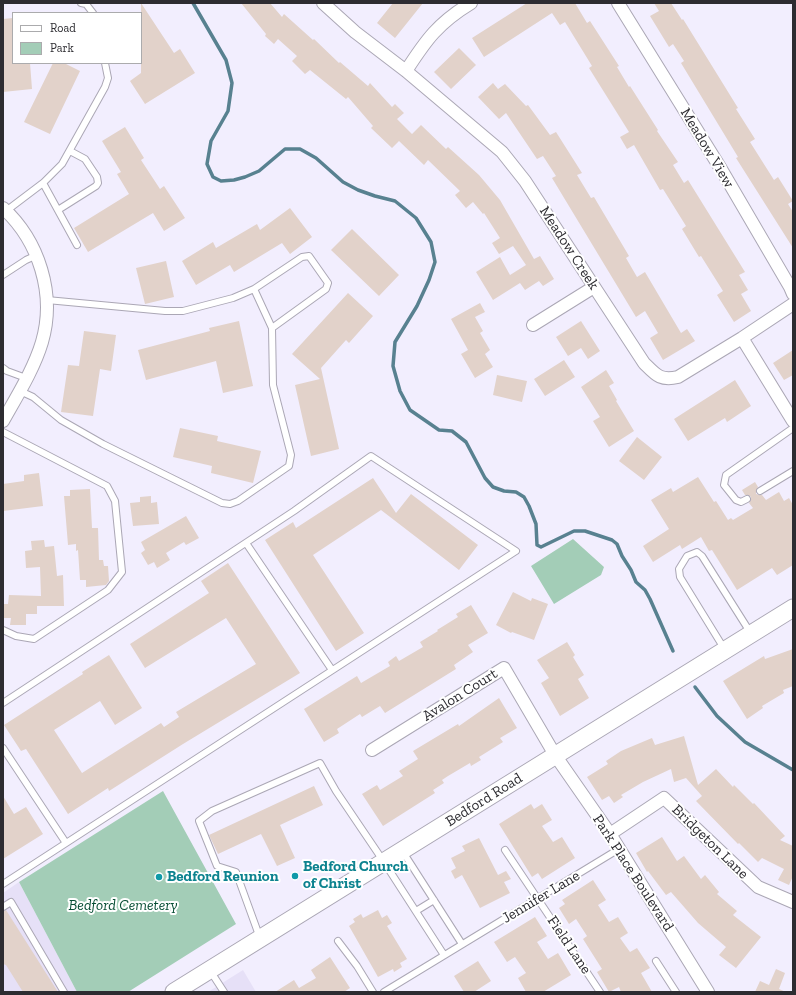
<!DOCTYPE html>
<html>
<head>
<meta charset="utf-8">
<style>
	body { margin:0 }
	#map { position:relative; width:796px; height:995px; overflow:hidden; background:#f2eefe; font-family:"Zilla Slab",serif }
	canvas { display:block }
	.frame { position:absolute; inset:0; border:4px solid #2d2c31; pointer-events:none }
	.legend { position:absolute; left:12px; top:12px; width:130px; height:52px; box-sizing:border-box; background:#fff; border:1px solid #ababad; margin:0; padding:5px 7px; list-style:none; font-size:12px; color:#2d2c31 }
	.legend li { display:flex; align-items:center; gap:8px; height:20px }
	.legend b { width:20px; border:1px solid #ababad }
</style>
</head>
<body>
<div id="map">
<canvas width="796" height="995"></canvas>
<div class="frame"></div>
<ul class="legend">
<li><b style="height:5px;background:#fff"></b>Road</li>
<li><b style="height:11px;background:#a3cdb7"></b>Park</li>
</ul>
</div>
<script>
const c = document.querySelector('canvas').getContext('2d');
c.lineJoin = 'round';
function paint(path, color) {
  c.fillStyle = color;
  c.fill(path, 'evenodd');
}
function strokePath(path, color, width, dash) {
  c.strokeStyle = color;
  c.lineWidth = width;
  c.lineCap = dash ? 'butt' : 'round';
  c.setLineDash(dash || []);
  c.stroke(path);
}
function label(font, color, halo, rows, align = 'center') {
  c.font = font + ' "Zilla Slab",serif';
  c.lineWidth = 4;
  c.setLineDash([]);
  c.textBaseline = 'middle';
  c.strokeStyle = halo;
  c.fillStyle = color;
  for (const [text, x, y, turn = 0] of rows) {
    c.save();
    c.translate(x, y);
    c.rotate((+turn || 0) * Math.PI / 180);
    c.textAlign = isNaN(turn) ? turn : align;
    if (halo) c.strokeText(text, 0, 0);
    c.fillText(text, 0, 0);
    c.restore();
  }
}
paint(new Path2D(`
	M 19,882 L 77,992 L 3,992 L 3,893 Z
	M 243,970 L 256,992 L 208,992 Z`), '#e6e0f7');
paint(new Path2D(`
	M 573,539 L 604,567 L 601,575 L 554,604 L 531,566 Z
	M 163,791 L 236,924 L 128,992 L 77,992 L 19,882 Z`), '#a3cdb7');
strokePath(new Path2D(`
	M 193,3 L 226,60 L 232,83 L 228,111 L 211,141 L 207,164 L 213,177 L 221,181 L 234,180 L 245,177 L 259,171 L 285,149 L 300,149 L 316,158 L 343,182 L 358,190 L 375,196 L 395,201 L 416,218 L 431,242 L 435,262 L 429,280 L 417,306 L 395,342 L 393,366 L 400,391 L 410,410 L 439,430 L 452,431 L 466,442 L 485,478 L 493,487 L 504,491 L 516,492 L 524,497 L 529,506 L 536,524 L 537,545 L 541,547 L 574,531 L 585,531 L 612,540 L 617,544 L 622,556 L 631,570 L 636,582 L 645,590 L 650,599 L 673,651
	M 695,687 L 717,716 L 745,742 L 793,770`), '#588190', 3.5);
paint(new Path2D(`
	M 141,3 L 174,53 L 180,49 L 195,73 L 145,104 L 130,81 L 141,73 Z
	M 241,3 L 270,3 L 282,17 L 284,14 L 313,40 L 314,39 L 339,63 L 340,62 L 368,86 L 370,83 L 392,107 L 395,104 L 404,113 L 397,119 L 412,134 L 421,125 L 446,149 L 448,147 L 479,175 L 500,200 L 534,259 L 540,256 L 554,279 L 543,286 L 539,281 L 525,290 L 520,283 L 493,300 L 476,272 L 500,257 L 510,275 L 526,265 L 513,246 L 499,254 L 492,243 L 500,238 L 484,213 L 483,214 L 473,202 L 466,208 L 455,195 L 460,191 L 428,160 L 424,165 L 399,141 L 392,148 L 371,128 L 373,126 L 348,97 L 346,99 L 310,70 L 305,74 L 292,61 L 297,56 L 278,39 L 274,44 L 265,36 L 266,34 Z
	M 393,3 L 423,3 L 395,38 L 377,23 Z
	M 527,3 L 575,3 L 587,23 L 590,21 L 619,66 L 617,67 L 629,87 L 630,86 L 658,130 L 657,131 L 678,162 L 673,165 L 684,183 L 688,180 L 745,272 L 739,275 L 748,290 L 741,294 L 751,311 L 734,322 L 717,295 L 723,291 L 701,256 L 699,257 L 682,229 L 686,226 L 663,189 L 660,190 L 634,145 L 627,149 L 620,137 L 629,132 L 589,68 L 592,66 L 565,22 L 560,25 L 552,13 L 484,57 L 472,38 Z
	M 654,3 L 671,3 L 682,20 L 683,19 L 738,108 L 736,109 L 755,139 L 750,142 L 774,180 L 778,177 L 793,201 L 788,204 L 793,212 L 793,248 L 736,158 L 738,157 L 681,63 L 684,61 L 673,44 L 669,47 L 650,16 L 659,11 Z
	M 13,18 L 13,63 L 30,63 L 32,89 L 3,92 L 3,19 Z
	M 459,48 L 476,65 L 451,89 L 434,72 Z
	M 53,63 L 64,63 L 80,71 L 50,134 L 24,122 Z
	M 493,83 L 498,89 L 505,84 L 526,106 L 528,105 L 550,135 L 556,132 L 582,173 L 577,175 L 591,198 L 594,197 L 629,256 L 626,258 L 637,277 L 645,272 L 681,333 L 687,329 L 695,341 L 663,360 L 650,338 L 658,333 L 645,311 L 636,317 L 552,178 L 556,176 L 543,156 L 537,159 L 506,113 L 499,119 L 478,97 Z
	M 125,127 L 144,158 L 141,160 L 160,189 L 164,186 L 185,218 L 164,231 L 153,213 L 88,252 L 74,228 L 129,194 L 117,174 L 121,172 L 102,141 Z
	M 290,208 L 312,237 L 290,254 L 282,243 L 234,272 L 230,265 L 196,285 L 182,261 L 213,242 L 216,248 L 257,224 L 260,230 Z
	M 352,229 L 399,275 L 379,296 L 331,250 Z
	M 166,261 L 174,297 L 145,304 L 136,268 Z
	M 348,293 L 373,316 L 349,343 L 346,340 L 321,368 L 339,449 L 311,456 L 295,385 L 320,379 L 292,354 Z
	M 480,303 L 485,312 L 475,317 L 483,331 L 480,333 L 490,350 L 485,354 L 493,367 L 475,378 L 461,354 L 468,350 L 451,319 Z
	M 239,321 L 253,386 L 223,393 L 216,361 L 146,380 L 138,350 L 210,331 L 209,328 Z
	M 581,321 L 600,351 L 588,359 L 581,348 L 568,356 L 556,337 Z
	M 84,331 L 116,335 L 111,371 L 100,369 L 93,416 L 61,412 L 68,365 L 79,366 Z
	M 793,350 L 793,375 L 784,380 L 773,363 Z
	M 564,360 L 575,377 L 545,396 L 534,379 Z
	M 606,370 L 614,383 L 609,386 L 617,400 L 616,401 L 634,431 L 609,447 L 593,421 L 600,417 L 581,387 Z
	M 497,375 L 527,381 L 522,402 L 493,395 Z
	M 735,380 L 751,406 L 727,422 L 725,418 L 688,441 L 674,419 Z
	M 180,428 L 218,436 L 217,441 L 261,451 L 253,483 L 211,473 L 212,466 L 173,457 Z
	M 637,437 L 662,457 L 644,480 L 619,461 Z
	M 39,473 L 43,506 L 3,511 L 3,484 L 24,481 L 24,475 Z
	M 698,477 L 714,502 L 716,501 L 728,520 L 731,518 L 733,520 L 753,508 L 749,503 L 751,500 L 751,497 L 748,495 L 745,495 L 742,490 L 755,482 L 758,487 L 756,491 L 756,494 L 760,495 L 762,495 L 766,500 L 779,492 L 784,501 L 789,498 L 793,505 L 793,565 L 777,575 L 772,568 L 737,590 L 712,550 L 709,551 L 701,537 L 682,549 L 680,545 L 653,562 L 643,546 L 669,529 L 651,500 L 671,488 L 673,492 Z
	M 373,478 L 396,513 L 411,494 L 478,545 L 459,570 L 381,510 L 313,555 L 364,633 L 336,651 L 265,540 L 293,522 L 296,528 Z
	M 90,489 L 92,528 L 98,528 L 99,560 L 103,560 L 104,566 L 108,566 L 109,581 L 106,585 L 86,587 L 86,580 L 80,580 L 78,550 L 76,551 L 76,544 L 68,545 L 64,496 L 70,496 L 70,490 Z
	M 151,496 L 151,503 L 157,502 L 159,524 L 133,526 L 130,503 L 140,502 L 140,497 Z
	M 186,516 L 199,538 L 186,545 L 184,542 L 166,553 L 170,560 L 157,568 L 154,562 L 148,565 L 141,553 L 145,550 L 141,542 Z
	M 44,540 L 45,547 L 54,546 L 57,576 L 63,575 L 64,606 L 37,606 L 37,614 L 26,614 L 26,625 L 10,625 L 11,618 L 4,618 L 4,604 L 8,604 L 9,595 L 41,596 L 40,567 L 26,568 L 25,551 L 32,550 L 31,541 Z
	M 228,563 L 300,673 L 183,744 L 109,791 L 108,788 L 68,814 L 26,749 L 21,751 L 4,725 L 83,674 L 82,672 L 109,655 L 142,708 L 115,725 L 100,701 L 54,730 L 82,773 L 161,723 L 164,727 L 179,717 L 176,712 L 256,664 L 226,618 L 145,668 L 130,644 L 209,593 L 201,581 Z
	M 513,592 L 531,601 L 532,598 L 548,604 L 534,640 L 512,632 L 511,633 L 496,625 Z
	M 471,605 L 488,633 L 468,645 L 473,652 L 454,665 L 456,669 L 385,713 L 380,706 L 362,717 L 360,714 L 337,729 L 339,733 L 324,742 L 304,709 L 357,676 L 361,683 L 390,666 L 388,662 L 396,656 L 399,661 L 423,647 L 420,642 L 438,631 L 437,630 L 458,617 L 456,614 Z
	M 567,642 L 575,655 L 573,657 L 584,675 L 578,679 L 589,698 L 560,716 L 541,683 L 549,678 L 537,660 Z
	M 793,649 L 793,686 L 783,690 L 784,693 L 762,706 L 763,708 L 747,719 L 723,681 L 764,656 L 765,659 Z
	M 499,698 L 517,728 L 500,738 L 503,742 L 479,757 L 481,760 L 471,766 L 470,763 L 448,776 L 442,780 L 444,783 L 433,790 L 435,793 L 383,826 L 362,794 L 377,785 L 380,790 L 403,776 L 399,771 L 418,759 L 413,751 L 458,724 L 459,726 Z
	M 684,736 L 698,785 L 716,769 L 733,787 L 734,785 L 753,804 L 754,803 L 785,836 L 780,840 L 793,846 L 793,876 L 789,885 L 778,880 L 784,869 L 762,858 L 758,862 L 739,843 L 738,844 L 696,801 L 702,796 L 686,778 L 674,782 L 671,769 L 643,782 L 621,795 L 623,797 L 614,803 L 609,796 L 602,800 L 587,777 L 608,764 L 606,761 L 621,751 L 652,738 L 655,745 Z
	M 314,786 L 323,805 L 280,825 L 295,858 L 277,866 L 261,834 L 218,854 L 209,835 Z
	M 3,796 L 14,814 L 26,807 L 43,834 L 3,859 Z
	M 531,804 L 534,809 L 542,804 L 552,820 L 542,826 L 553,842 L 562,837 L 575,858 L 542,879 L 538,873 L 532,877 L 499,824 Z
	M 662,837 L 677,861 L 684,856 L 701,879 L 705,875 L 719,892 L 717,894 L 737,911 L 733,915 L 761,937 L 736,968 L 719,955 L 726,947 L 698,923 L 671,892 L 666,895 L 648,871 L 647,872 L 636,853 Z
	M 479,838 L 498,875 L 506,871 L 511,879 L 504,882 L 510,893 L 480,908 L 462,875 L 455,879 L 451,871 L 456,868 L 451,858 L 465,851 L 462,846 Z
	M 593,880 L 606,900 L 598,905 L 609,922 L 618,917 L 628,933 L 620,938 L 630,952 L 637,948 L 650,968 L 641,973 L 652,992 L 621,992 L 619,987 L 609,992 L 597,972 L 602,969 L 583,939 L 587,936 L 576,919 L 569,924 L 559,908 L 565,904 L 562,900 Z
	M 6,910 L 58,992 L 23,992 L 6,965 L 3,964 L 3,911 Z
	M 378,910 L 382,918 L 387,915 L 392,923 L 387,926 L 407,959 L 400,963 L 402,967 L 394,972 L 393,969 L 378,977 L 349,926 L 355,922 L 353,919 L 361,914 L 363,918 Z
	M 535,917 L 547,936 L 537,942 L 548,959 L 558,953 L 571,975 L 543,992 L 526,992 L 518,978 L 526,973 L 515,957 L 507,962 L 494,942 Z
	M 330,957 L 350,988 L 344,992 L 275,992 L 294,980 L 299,988 L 316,978 L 311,970 Z
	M 478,961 L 491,981 L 474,992 L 464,992 L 454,976 Z
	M 776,969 L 785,973 L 779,989 L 786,992 L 755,992 L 760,981 L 769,985 Z`), '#e2d2ca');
const service = new Path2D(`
	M 81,3 L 86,4 L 93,13
	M 43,183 L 77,245
	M 58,210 L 96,186 L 98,183 L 97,177 L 85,159 L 70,151
	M 6,211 L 43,183 L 62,164 L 105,87 L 108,78 L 105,63
	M 3,275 L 26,260 L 37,255
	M 254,289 L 272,328
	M 3,368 L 7,371 L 26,378
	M 20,391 L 33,397 L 61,420 L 103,444 L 222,503 L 230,504 L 238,501 L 289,466 L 291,455 L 273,385 L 272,328 L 326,289 L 328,283 L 309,256 L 302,257 L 254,289 L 233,298 L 183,311 L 165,311 L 47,300
	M 3,432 L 107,486 L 115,501 L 122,572 L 108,590 L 34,639 L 16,636 L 3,630
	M 760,491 L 793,471
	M 747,499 L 741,502 L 736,500 L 724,485 L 726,475 L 793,428
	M 246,543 L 332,670
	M 725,650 L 680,577 L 679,569 L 687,556 L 697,552 L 702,556 L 750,632
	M 3,703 L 294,511 L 371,456 L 516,551 L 3,884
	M 3,748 L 66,843
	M 505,850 L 600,992
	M 403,852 L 462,944
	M 3,907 L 11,902 L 64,992
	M 416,911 L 434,900
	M 260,938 L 236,872 L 217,866 L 199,821 L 212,811 L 320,763 L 336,791 L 384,862 L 444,955
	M 338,941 L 357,966 L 373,992
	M 656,961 L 676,992
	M 211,972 L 224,992
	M 384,992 L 619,849`);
const minor = new Path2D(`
	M 323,3 L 355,32 L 406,71 L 502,152 L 525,181 L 644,363 C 656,375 660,381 678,377 L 742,338 L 793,304
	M 618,3 L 721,169 L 790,287 L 793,294
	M 406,71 C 426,40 438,23 471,3
	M 3,208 C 39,241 56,294 42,342 C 34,369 17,396 3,421
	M 533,325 L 594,287
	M 742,338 L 793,421
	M 372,750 L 504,668 L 555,755 L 610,834 L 708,992
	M 610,834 L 664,798 L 758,887 L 793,902`);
const secondary = new Path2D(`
	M 174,992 L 793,608`);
strokePath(service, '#aba7b5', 8);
strokePath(minor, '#aba7b5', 14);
strokePath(secondary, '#aba7b5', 19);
strokePath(service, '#fff', 6);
strokePath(minor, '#fff', 12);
strokePath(secondary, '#fff', 17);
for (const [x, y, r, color] of [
	[295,876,4,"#0f9aa8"],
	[159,877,4,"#0f9aa8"]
]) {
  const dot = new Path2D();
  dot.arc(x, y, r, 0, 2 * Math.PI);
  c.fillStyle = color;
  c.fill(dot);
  strokePath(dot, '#fff', 1.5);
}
label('15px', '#2d2c31', '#fff', [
	["Meadow View",707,148,59],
	["Meadow Creek",569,248,57],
	["Avalon Court",460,695,-32],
	["Bedford Road",484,800,-32],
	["Bridgeton Lane",710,842,44],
	["Park Place Boulevard",633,873,57],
	["Jennifer Lane",541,897,-31],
	["Field Lane",569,945,56]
]);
label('bold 15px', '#0d838f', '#fff', [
	["Bedford Church",303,867],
	["of Christ",303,884],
	["Bedford Reunion",167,877]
], 'left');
label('italic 15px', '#054c33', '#fff', [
	["Bedford Cemetery",123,906]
]);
</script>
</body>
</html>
